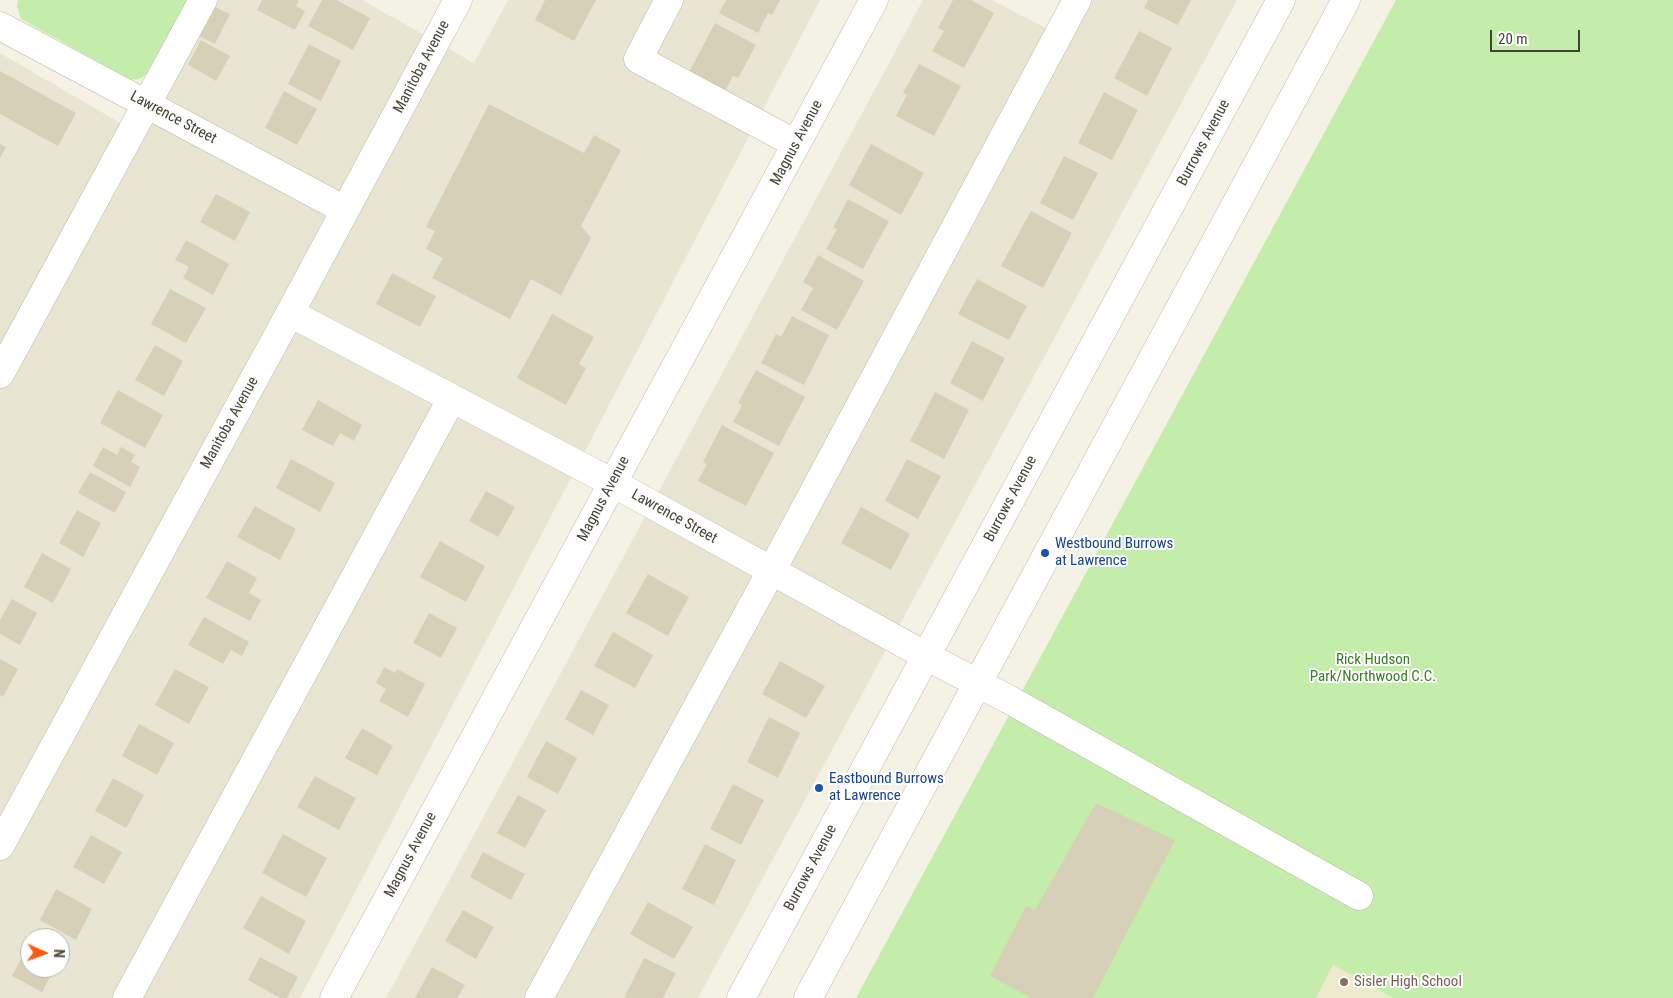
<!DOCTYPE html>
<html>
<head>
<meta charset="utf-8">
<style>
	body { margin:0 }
	#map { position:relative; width:1673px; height:998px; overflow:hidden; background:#f4f2e5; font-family:"Roboto Condensed",sans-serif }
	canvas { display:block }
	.north { position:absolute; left:20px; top:928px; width:50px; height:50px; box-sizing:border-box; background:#fff; border:1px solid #b5b4ae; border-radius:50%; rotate:92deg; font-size:14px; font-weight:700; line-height:20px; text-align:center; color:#474334 }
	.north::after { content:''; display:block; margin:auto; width:18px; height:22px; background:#ff5a11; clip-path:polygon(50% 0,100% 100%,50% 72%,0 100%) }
	.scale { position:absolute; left:1490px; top:30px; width:90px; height:22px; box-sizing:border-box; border:2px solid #474334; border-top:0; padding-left:6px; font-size:15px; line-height:18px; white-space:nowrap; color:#474334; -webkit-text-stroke:4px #fff; paint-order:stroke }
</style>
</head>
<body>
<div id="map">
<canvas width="1673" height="998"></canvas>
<div class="north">N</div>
<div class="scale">20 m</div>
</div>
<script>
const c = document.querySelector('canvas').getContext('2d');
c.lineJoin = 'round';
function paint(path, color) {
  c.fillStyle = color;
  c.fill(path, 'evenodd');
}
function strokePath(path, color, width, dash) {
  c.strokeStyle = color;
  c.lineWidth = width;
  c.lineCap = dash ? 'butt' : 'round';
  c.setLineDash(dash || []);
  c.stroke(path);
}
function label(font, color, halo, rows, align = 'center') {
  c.font = font + ' "Roboto Condensed",sans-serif';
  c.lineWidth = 4;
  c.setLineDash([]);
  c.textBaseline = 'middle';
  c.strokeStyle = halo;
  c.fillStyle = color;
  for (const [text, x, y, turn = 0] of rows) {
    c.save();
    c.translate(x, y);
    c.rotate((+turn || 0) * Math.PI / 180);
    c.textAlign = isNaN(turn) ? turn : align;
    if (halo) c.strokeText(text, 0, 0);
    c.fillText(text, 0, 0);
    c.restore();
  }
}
paint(new Path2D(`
	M 213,0 L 362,0 L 474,63 L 508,0 L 820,0 L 300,998 L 0,998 L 0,53 L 141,135 ZM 30,938 L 60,938 L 60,968 L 30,968 Z
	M 923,0 L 992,0 L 1070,41 L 1092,0 L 1237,0 L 698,998 L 386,998 Z`), '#e8e5d2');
paint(new Path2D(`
	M 1333,965 L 1393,998 L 1316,998 Z`), '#eeeacd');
paint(new Path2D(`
	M 18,0 L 189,0 L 150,70 C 143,78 139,81 129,79 L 21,19 L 17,6 Z
	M 1396,0 L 1673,0 L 1673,998 L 1393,998 L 1333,965 L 1316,998 L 856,998 Z`), '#c4ecaa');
paint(new Path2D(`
	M 262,0 L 299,0 L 296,6 L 305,11 L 295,30 L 257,10 Z
	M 322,0 L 336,0 L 370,18 L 353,50 L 308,26 Z
	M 545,0 L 596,0 L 574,41 L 535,20 Z
	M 726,0 L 780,0 L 772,15 L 768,13 L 758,33 L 719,13 Z
	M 953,0 L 971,0 L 994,13 L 964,68 L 932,51 L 944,31 L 938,28 Z
	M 1148,0 L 1191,0 L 1178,25 L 1144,8 Z
	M 211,5 L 230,14 L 215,44 L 197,35 Z
	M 715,23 L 756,45 L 738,78 L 733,76 L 723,95 L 687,76 Z
	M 1139,31 L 1172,48 L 1147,96 L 1114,78 Z
	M 201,40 L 230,56 L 216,81 L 188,65 Z
	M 309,44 L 341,61 L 321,101 L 288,84 Z
	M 919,64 L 961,86 L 934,136 L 896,116 L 907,95 L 903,93 Z
	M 0,71 L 76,113 L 58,146 L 0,114 Z
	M 284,91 L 317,109 L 297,145 L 265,128 Z
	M 1104,92 L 1138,110 L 1112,160 L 1078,143 Z
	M 489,104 L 584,153 L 594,135 L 621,150 L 581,226 L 591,238 L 561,295 L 531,279 L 510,319 L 432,278 L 443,258 L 426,249 L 435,231 L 426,227 Z
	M 0,144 L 6,147 L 0,158 Z
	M 871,144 L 924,173 L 901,215 L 849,185 Z
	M 1064,156 L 1098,173 L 1073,220 L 1040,203 Z
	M 216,194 L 250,212 L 235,241 L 200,222 Z
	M 848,199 L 889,221 L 863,269 L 826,249 L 837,229 L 833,228 Z
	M 1031,211 L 1072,233 L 1043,288 L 1001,266 Z
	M 186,240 L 229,264 L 213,295 L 183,278 L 189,267 L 175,260 Z
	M 818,255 L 864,281 L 837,330 L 801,310 L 813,288 L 803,282 Z
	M 392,273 L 436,296 L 420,327 L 376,304 Z
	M 977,279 L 1027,306 L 1009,340 L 958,314 Z
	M 170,289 L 206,308 L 186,343 L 151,324 Z
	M 552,314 L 594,337 L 579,364 L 586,368 L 566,405 L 517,378 Z
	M 792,316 L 829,335 L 804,385 L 761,363 L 776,334 L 781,337 Z
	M 972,341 L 1005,358 L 983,401 L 950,383 Z
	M 155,345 L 183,361 L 164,396 L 135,380 Z
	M 756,370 L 805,397 L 779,446 L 733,422 L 742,405 L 738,403 Z
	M 118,390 L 163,415 L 145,448 L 100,423 Z
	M 935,392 L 969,410 L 944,459 L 910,441 Z
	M 318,400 L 362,425 L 354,441 L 340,433 L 333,446 L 302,430 Z
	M 722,425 L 774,453 L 746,506 L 698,481 L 707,464 L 703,462 Z
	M 103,447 L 117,455 L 121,447 L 135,455 L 131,462 L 140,467 L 130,487 L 93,466 Z
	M 291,459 L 335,483 L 320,512 L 276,488 Z
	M 907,459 L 941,476 L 918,519 L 885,501 Z
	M 90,472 L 126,492 L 115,513 L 78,493 Z
	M 486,491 L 515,507 L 498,537 L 469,521 Z
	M 255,506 L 296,529 L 280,560 L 237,537 Z
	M 861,507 L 910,534 L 891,570 L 841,543 Z
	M 77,510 L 101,523 L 83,557 L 59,543 Z
	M 440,541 L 485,566 L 466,602 L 420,577 Z
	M 42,553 L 71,569 L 53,603 L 24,587 Z
	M 227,561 L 257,578 L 249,593 L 261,600 L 250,621 L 206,598 Z
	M 648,574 L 689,597 L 668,636 L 626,613 Z
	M 12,599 L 37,613 L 20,645 L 0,634 L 0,620 Z
	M 429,613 L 457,628 L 441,658 L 413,643 Z
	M 204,617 L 249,642 L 242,656 L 231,650 L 223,664 L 188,645 Z
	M 613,632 L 653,655 L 635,688 L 594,666 Z
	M 0,659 L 18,669 L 3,697 L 0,695 Z
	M 780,661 L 825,686 L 806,718 L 762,694 Z
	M 384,667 L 395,673 L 397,669 L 425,684 L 408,717 L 379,701 L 386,689 L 376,683 Z
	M 175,669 L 209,687 L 189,724 L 155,705 Z
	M 581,690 L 609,705 L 593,735 L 565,719 Z
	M 769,717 L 800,733 L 778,778 L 747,762 Z
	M 139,724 L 174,743 L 157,775 L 122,756 Z
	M 362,728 L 393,746 L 377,775 L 345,758 Z
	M 546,741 L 577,758 L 558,794 L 527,777 Z
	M 315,776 L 356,798 L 339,830 L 297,807 Z
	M 113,778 L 144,795 L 126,828 L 95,811 Z
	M 733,784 L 764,800 L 741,845 L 710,829 Z
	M 518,795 L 546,810 L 525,848 L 497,833 Z
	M 1096,803 L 1175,840 L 1093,998 L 1031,998 L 990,976 L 1026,906 L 1035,910 Z
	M 283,834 L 327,858 L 306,897 L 262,873 Z
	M 91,835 L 122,852 L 104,884 L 73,867 Z
	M 705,844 L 736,860 L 714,905 L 682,889 Z
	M 483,852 L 525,874 L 511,900 L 470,877 Z
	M 56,889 L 92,909 L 76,940 L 40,920 Z
	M 261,896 L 306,921 L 289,954 L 243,928 Z
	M 648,902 L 693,927 L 674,959 L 630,934 Z
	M 463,910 L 494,927 L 476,959 L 445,941 Z
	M 27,948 L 30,950 L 30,968 L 55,968 L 42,992 L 12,976 Z
	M 260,957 L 298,977 L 287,998 L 280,998 L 248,980 Z
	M 644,958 L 676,973 L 663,998 L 624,998 Z
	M 432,967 L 465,985 L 457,998 L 415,998 Z`), '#d7d0b9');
const minor = new Path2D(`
	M 669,0 L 638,59 L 796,144
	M 0,26 L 345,210
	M 290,313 L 613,483 L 926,656 L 1008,699 L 1359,896
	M 0,374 L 203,0
	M 0,846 L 290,313 L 458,0
	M 127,998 L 452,398
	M 334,998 L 874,0
	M 539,998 L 787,542 L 1077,0
	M 741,998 L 1281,0
	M 808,998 L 1346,0`);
strokePath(minor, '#c0bba7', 29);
strokePath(minor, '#fff', 28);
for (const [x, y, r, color] of [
	[1045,553,5,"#1a4fb4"],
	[819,788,5,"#1a4fb4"],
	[1344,982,5,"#8d6e63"]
]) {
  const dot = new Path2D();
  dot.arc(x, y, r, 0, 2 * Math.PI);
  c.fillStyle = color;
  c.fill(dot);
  strokePath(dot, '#fff', 2);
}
label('15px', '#474334', '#fff', [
	["Manitoba Avenue",422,67,-62],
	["Lawrence Street",173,118,28],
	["Magnus Avenue",797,143,-62],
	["Burrows Avenue",1204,143,-62],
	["Manitoba Avenue",230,423,-61],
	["Magnus Avenue",604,499,-62],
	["Burrows Avenue",1011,499,-62],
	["Lawrence Street",674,517,29],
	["Magnus Avenue",411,855,-62],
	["Burrows Avenue",811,868,-62]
]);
label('15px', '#164399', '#fff', [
	["Westbound Burrows",1055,544],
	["at Lawrence",1055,561],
	["Eastbound Burrows",829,779],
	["at Lawrence",829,796]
], 'left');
label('15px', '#367e22', '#fff', [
	["Rick Hudson",1373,660],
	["Park/Northwood C.C.",1373,677]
]);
label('15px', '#785e54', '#fff', [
	["Sisler High School",1354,982]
], 'left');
</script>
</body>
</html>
